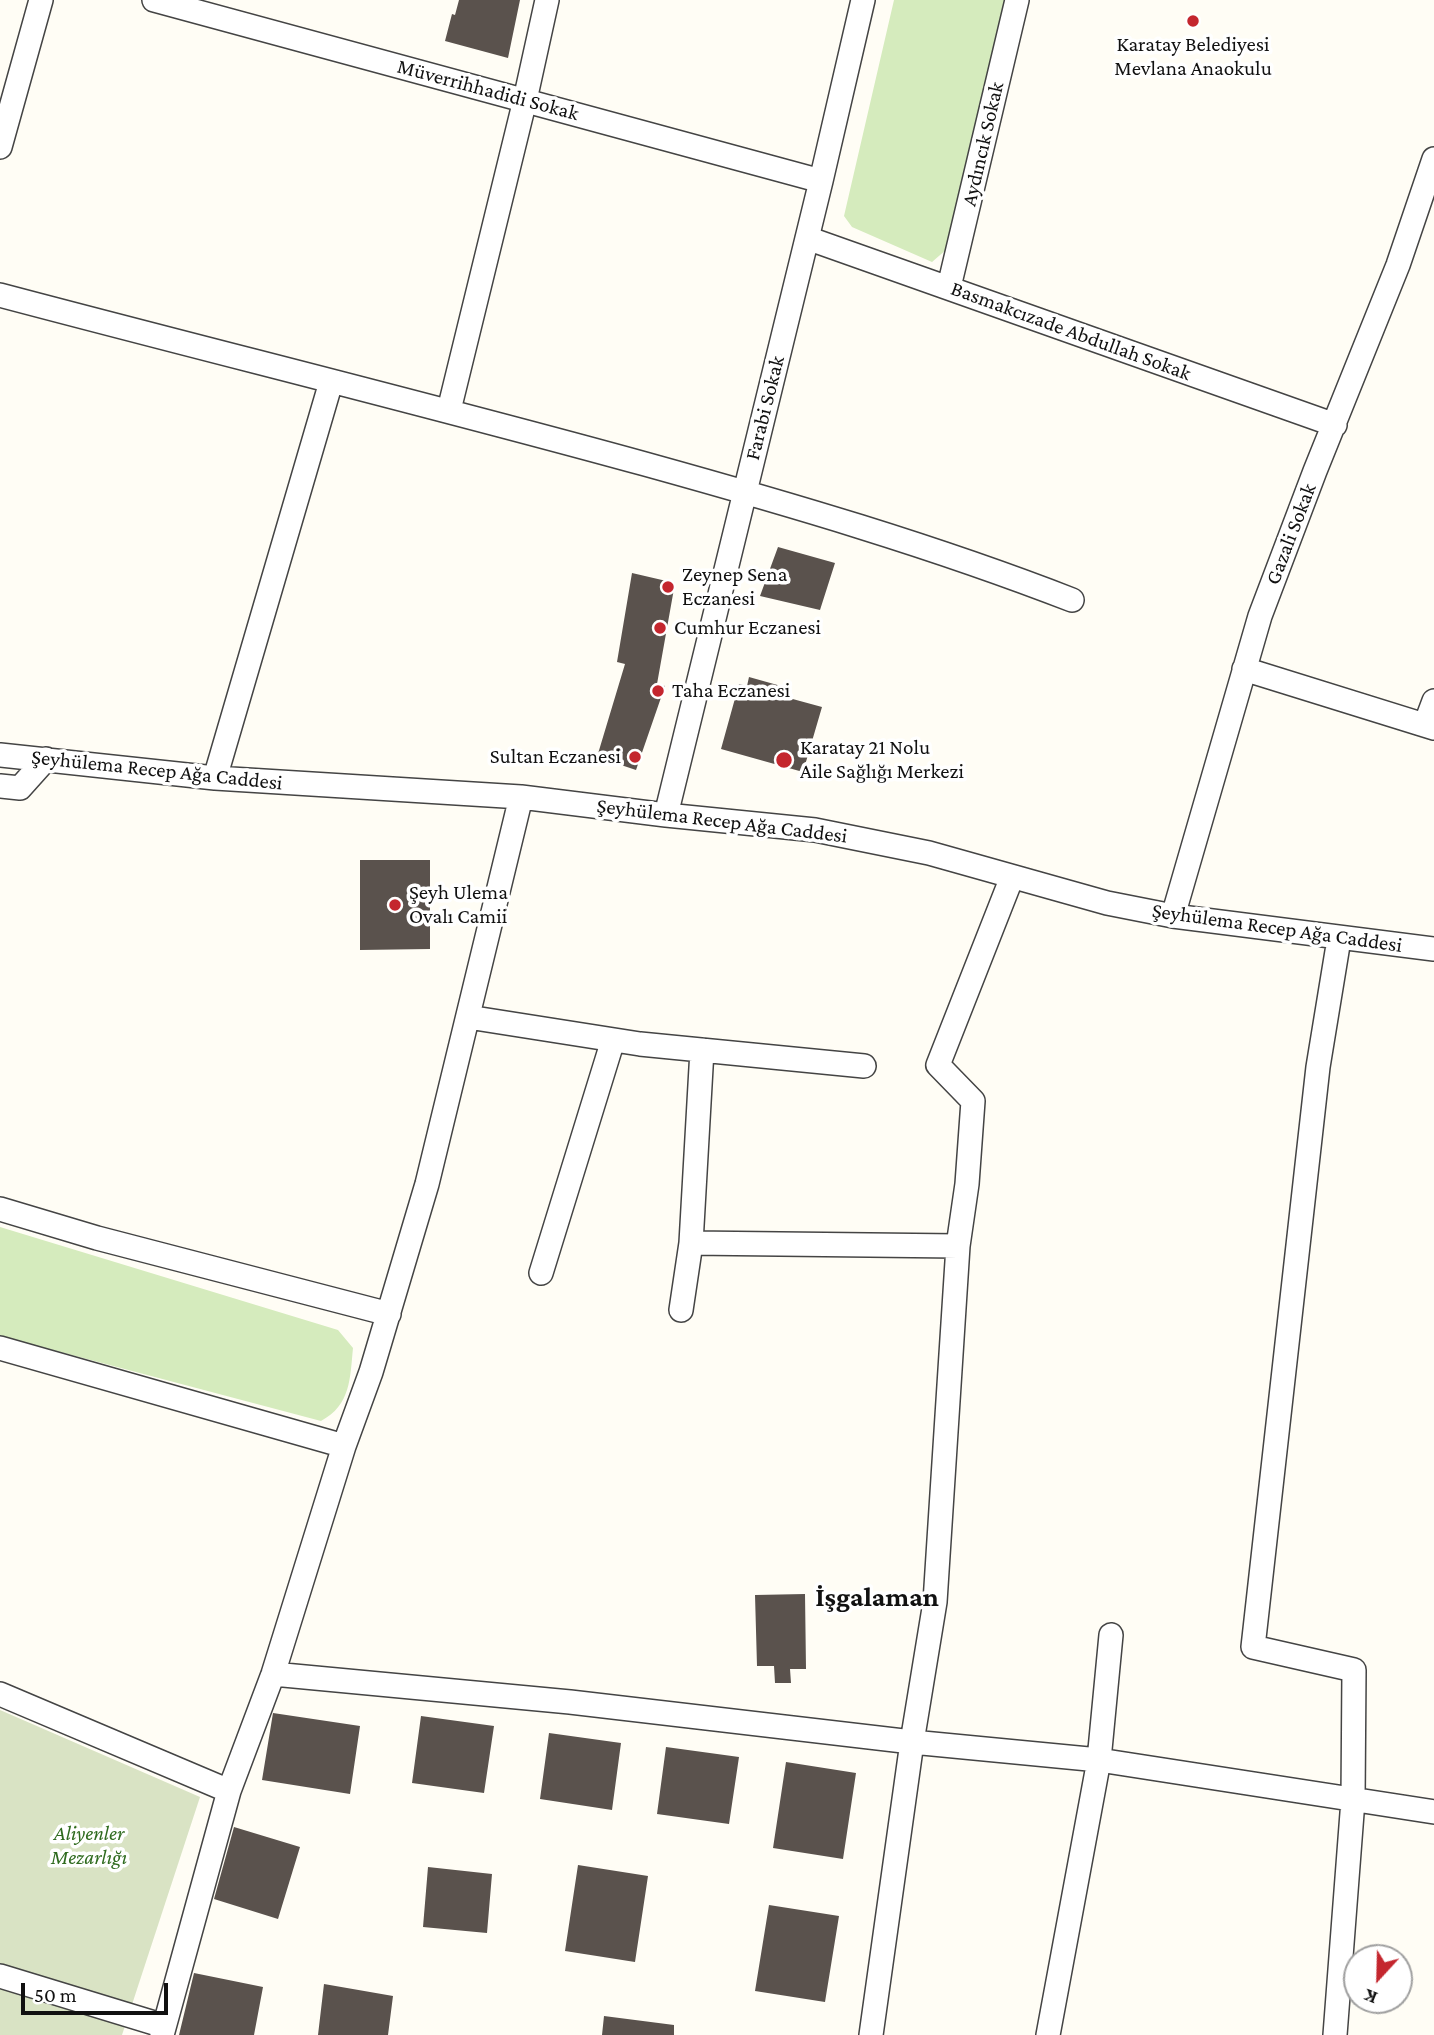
<!DOCTYPE html>
<html>
<head>
<meta charset="utf-8">
<style>
	body { margin:0 }
	#map { position:relative; width:1434px; height:2035px; overflow:hidden; background:#fffdf5; font-family:"Crimson Pro",serif }
	canvas { display:block }
	.north { position:absolute; left:1343px; top:1944px; width:70px; height:70px; box-sizing:border-box; background:#fff; border:2px solid #a0a0a0; border-radius:50%; rotate:202deg; font-size:19px; font-weight:700; line-height:28px; text-align:center; color:#111 }
	.north::after { content:''; display:block; margin:auto; width:24px; height:32px; background:#c4262e; clip-path:polygon(50% 0,100% 100%,50% 72%,0 100%) }
	.scale { position:absolute; left:21px; top:1983px; width:147px; height:32px; box-sizing:border-box; border:4px solid #111; border-top:0; padding-left:9px; font-size:21px; line-height:24px; white-space:nowrap; color:#111; -webkit-text-stroke:5px #fff; paint-order:stroke }
</style>
</head>
<body>
<div id="map">
<canvas width="1434" height="2035"></canvas>
<div class="north">K</div>
<div class="scale">50 m</div>
</div>
<script>
const c = document.querySelector('canvas').getContext('2d');
c.lineJoin = 'round';
function paint(path, color) {
  c.fillStyle = color;
  c.fill(path, 'evenodd');
}
function strokePath(path, color, width, dash) {
  c.strokeStyle = color;
  c.lineWidth = width;
  c.lineCap = dash ? 'butt' : 'round';
  c.setLineDash(dash || []);
  c.stroke(path);
}
function label(font, color, halo, rows, align = 'center') {
  c.font = font + ' "Crimson Pro",serif';
  c.lineWidth = 7;
  c.setLineDash([]);
  c.textBaseline = 'middle';
  c.strokeStyle = halo;
  c.fillStyle = color;
  for (const [text, x, y, turn = 0] of rows) {
    c.save();
    c.translate(x, y);
    c.rotate((+turn || 0) * Math.PI / 180);
    c.textAlign = isNaN(turn) ? turn : align;
    if (halo) c.strokeText(text, 0, 0);
    c.fillText(text, 0, 0);
    c.restore();
  }
}
paint(new Path2D(`
	M 894,0 L 1008,0 L 947,249 L 932,262 L 852,227 L 844,216 Z
	M 0,1227 L 338,1330 L 353,1348 C 350,1378 351,1405 321,1421 L 0,1336 Z`), '#d5ebbd');
paint(new Path2D(`
	M 0,1710 L 200,1797 L 122,2035 L 0,2035 Z`), '#d9e3c4');
paint(new Path2D(`
	M 459,0 L 520,0 L 508,58 L 445,41 L 452,14 L 455,15 Z
	M 778,547 L 835,563 L 820,610 L 760,596 Z
	M 632,573 L 675,583 L 657,684 L 665,686 L 636,770 L 597,757 L 625,664 L 617,662 Z
	M 749,677 L 781,686 L 778,695 L 822,707 L 803,772 L 721,749 L 739,684 L 747,686 Z
	M 360,860 L 430,860 L 430,949 L 360,950 Z
	M 805,1594 L 806,1669 L 790,1669 L 791,1683 L 775,1683 L 774,1666 L 757,1666 L 755,1595 Z
	M 273,1713 L 360,1726 L 350,1794 L 262,1780 Z
	M 421,1716 L 494,1726 L 484,1793 L 412,1783 Z
	M 549,1733 L 621,1743 L 612,1810 L 540,1799 Z
	M 666,1747 L 739,1757 L 729,1824 L 657,1814 Z
	M 786,1762 L 856,1773 L 843,1859 L 773,1848 Z
	M 234,1827 L 300,1847 L 278,1919 L 214,1899 Z
	M 578,1865 L 648,1876 L 635,1962 L 565,1951 Z
	M 428,1867 L 492,1874 L 487,1933 L 423,1927 Z
	M 769,1905 L 839,1916 L 825,2002 L 755,1991 Z
	M 194,1973 L 263,1987 L 254,2035 L 179,2035 Z
	M 324,1984 L 393,1996 L 388,2035 L 318,2035 Z
	M 604,2016 L 674,2025 L 674,2035 L 602,2035 Z`), '#5a524d');
const minor = new Path2D(`
	M 154,0 L 821,181
	M 0,147 L 41,0
	M 807,238 L 1335,425
	M 949,287 L 1017,0
	M 0,295 C 215,352 431,405 645,464 C 789,504 933,546 1072,600
	M 449,410 L 525,100 L 547,0
	M 1244,669 L 1434,728
	M 1425,725 L 1434,701
	M 0,755 L 215,778 L 521,797 L 666,815 L 815,830 L 929,853 L 1107,903 L 1173,916 L 1434,949
	M 215,778 L 331,382
	M 0,786 L 20,788 L 46,759
	M 666,815 L 821,181 L 863,0
	M 1173,916 L 1260,616 L 1315,471 L 1398,265 L 1434,159
	M 468,1017 L 640,1044 L 864,1066
	M 0,1209 L 97,1238 L 389,1314
	M 691,1243 L 958,1246
	M 541,1273 L 613,1040
	M 681,1310 L 691,1243 L 702,1050
	M 0,1348 L 344,1446
	M 273,1674 L 570,1702 L 912,1742 L 935,1602 L 958,1246 L 967,1184 L 973,1101 L 938,1065 L 1012,877
	M 0,1694 L 229,1791
	M 0,1976 L 164,2026
	M 162,2035 L 229,1791 L 273,1674 L 344,1446 L 371,1372 L 427,1184 L 521,797
	M 871,2035 L 912,1742 L 1099,1760 L 1434,1812
	M 1048,2035 L 1099,1760 L 1111,1635
	M 1335,2035 L 1353,1800 L 1354,1670 L 1253,1647 L 1318,1067 L 1339,939`);
strokePath(minor, '#444', 26);
strokePath(minor, '#fff', 23);
for (const [x, y, r, color] of [
	[1193,21,7,"#c4262e"],
	[668,587,7,"#c4262e"],
	[660,628,7,"#c4262e"],
	[658,691,7,"#c4262e"],
	[635,757,7,"#c4262e"],
	[784,760,9,"#c4262e"],
	[395,905,7,"#c4262e"]
]) {
  const dot = new Path2D();
  dot.arc(x, y, r, 0, 2 * Math.PI);
  c.fillStyle = color;
  c.fill(dot);
  strokePath(dot, '#fff', 2.5);
}
label('21px', '#111', '#fff', [
	["Karatay Belediyesi",1193,45,"center"],
	["Mevlana Anaokulu",1193,69,"center"],
	["Zeynep Sena",682,575],
	["Eczanesi",682,599],
	["Cumhur Eczanesi",674,628],
	["Taha Eczanesi",672,691],
	["Karatay 21 Nolu",800,748],
	["Aile Sağlığı Merkezi",800,772],
	["Sultan Eczanesi",621,757,"right"],
	["Şeyh Ulema",409,893],
	["Ovalı Camii",409,917]
], 'left');
label('21px', '#111', '#fff', [
	["Müverrihhadidi Sokak",488,90,15],
	["Aydıncık Sokak",983,144,-77],
	["Basmakcızade Abdullah Sokak",1071,331,20],
	["Farabi Sokak",765,408,-76],
	["Gazali Sokak",1291,534,-69],
	["Şeyhülema Recep Ağa Caddesi",157,770,6],
	["Şeyhülema Recep Ağa Caddesi",722,821,7],
	["Şeyhülema Recep Ağa Caddesi",1277,928,8]
]);
label('italic 21px', '#2f6b1f', '#fff', [
	["Aliyenler",89,1834],
	["Mezarlığı",89,1858]
]);
label('bold 28px', '#111', '#fff', [
	["İşgalaman",877,1597]
]);
</script>
</body>
</html>
